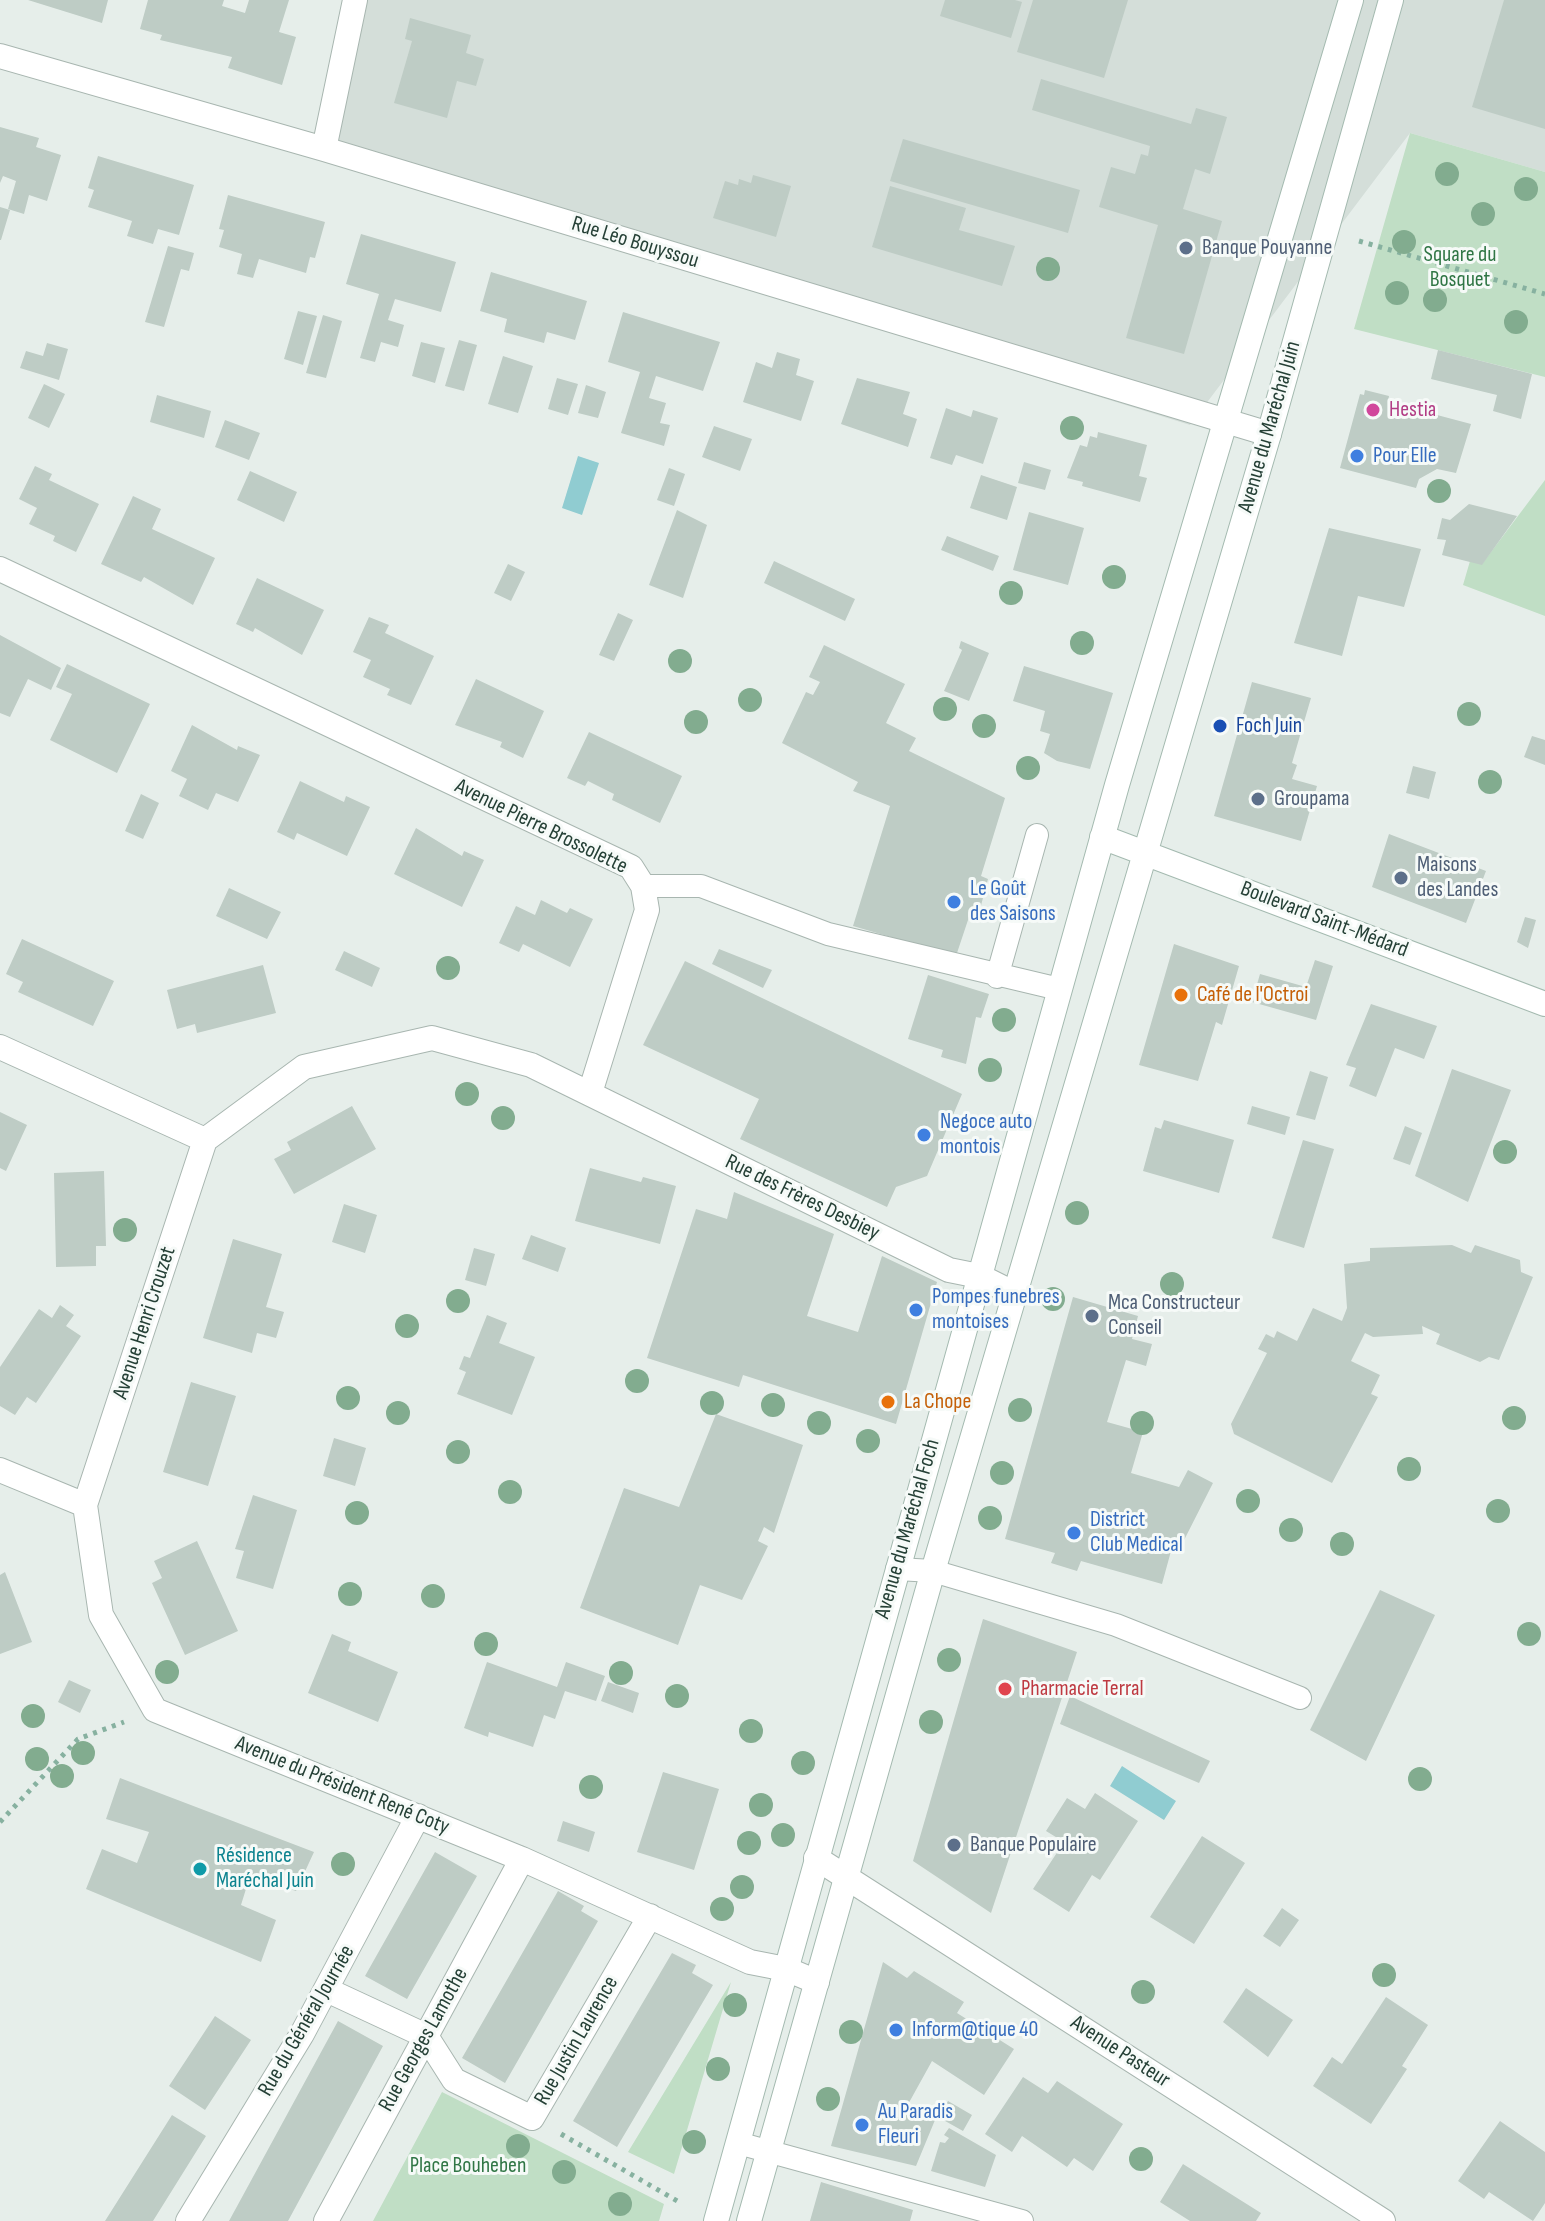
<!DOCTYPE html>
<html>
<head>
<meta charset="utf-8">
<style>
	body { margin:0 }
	canvas { display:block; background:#e6eeea }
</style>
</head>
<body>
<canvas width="1545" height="2221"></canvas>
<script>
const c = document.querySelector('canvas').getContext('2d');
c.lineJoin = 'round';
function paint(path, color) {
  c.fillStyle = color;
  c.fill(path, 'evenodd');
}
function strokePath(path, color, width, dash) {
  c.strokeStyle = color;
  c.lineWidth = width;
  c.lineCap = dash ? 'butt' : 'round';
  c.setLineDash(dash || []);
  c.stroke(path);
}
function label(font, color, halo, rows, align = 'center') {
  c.font = font + ' "Sofia Sans Condensed",sans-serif';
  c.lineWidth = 6;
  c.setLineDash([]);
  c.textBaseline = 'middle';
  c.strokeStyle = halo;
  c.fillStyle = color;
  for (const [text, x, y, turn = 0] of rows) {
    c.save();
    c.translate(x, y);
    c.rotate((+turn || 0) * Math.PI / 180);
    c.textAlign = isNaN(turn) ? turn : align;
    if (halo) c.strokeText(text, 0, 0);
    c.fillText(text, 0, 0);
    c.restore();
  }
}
paint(new Path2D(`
	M 357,0 L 1545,0 L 1545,172 L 1410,133 L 1190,425 L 326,157 Z`), '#d4ded9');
paint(new Path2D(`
	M 1410,133 L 1545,172 L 1545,377 L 1354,329 Z
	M 1545,480 L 1545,616 L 1463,585 L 1470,561 L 1482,564 Z
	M 731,1982 L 674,2174 L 628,2152 Z
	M 442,2092 L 664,2204 L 659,2221 L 373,2221 Z`), '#c0dec5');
paint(new Path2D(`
	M 578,456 L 599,463 L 582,515 L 562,508 Z
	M 1122,1766 L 1176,1801 L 1164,1820 L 1110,1786 Z`), '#90ccd1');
paint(new Path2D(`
	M 28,0 L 108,0 L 102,23 Z
	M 148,0 L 224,0 L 222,6 L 245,13 L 249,0 L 289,0 L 279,32 L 296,37 L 282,85 L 228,68 L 232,57 L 160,40 L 162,35 L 140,29 Z
	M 945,0 L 1015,0 L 1022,2 L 1011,38 L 940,16 Z
	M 1033,0 L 1128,0 L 1104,78 L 1017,52 Z
	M 1504,0 L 1545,0 L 1545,129 L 1472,107 Z
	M 410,18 L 471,35 L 466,53 L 484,59 L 476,86 L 457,81 L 447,118 L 394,103 L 412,41 L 405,39 Z
	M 1041,79 L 1191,124 L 1196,108 L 1227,117 L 1210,174 L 1195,169 L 1183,209 L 1222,221 L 1184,354 L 1126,338 L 1158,225 L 1099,207 L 1111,167 L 1135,174 L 1141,154 L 1148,156 L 1150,146 L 1032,110 Z
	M 0,127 L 39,138 L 36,147 L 61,155 L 47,201 L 29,195 L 24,214 L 8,209 L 16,181 L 3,176 L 0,183 Z
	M 903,139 L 1080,190 L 1068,233 L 890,181 Z
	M 98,156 L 194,185 L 179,235 L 158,229 L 153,244 L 127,236 L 132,221 L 88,207 L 94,190 L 88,188 Z
	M 753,175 L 791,186 L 776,237 L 713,218 L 725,181 L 738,185 L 739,179 L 751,183 Z
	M 890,186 L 966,208 L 959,230 L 1015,246 L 1002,286 L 872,247 Z
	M 228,195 L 325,222 L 315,258 L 310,257 L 306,273 L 259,259 L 253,278 L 237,274 L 242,254 L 219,247 L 224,230 L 219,229 Z
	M 0,207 L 10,210 L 1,240 L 0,240 Z
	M 361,234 L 456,262 L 441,312 L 395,299 L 388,320 L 404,325 L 398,347 L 381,342 L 375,362 L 360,358 L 379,294 L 346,284 Z
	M 168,246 L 194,253 L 189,271 L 181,269 L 164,327 L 145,322 Z
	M 491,272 L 587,301 L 575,340 L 547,332 L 544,343 L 504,332 L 507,319 L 480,311 Z
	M 298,311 L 317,316 L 303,365 L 284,359 Z
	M 623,312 L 720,342 L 703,391 L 656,376 L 649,398 L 666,403 L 660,423 L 670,425 L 664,446 L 621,433 L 640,372 L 608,362 Z
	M 323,315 L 342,321 L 326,378 L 306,373 Z
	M 459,340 L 477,345 L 464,391 L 445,386 Z
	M 421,342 L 445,348 L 435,383 L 412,376 Z
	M 47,343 L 68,349 L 59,380 L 20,368 L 26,351 L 43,356 Z
	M 1438,350 L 1532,374 L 1521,419 L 1493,411 L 1497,395 L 1431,379 Z
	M 777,352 L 800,359 L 796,375 L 814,381 L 801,421 L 743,402 L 756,362 L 772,368 Z
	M 503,356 L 533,366 L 518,413 L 488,404 Z
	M 557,378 L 578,384 L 568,415 L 548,409 Z
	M 857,378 L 910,392 L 903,414 L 917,419 L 908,447 L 841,424 Z
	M 44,384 L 65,394 L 49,428 L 28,418 Z
	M 586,385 L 606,392 L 598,418 L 578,413 Z
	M 1365,390 L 1389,396 L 1388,402 L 1471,424 L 1456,473 L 1437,469 L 1419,479 L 1416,488 L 1340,468 L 1360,394 L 1364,395 Z
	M 157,395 L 211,411 L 204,438 L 150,422 Z
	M 946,408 L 971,417 L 973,410 L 998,418 L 983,464 L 956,455 L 952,465 L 930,458 Z
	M 225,420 L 260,433 L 249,460 L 215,447 Z
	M 714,426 L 752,439 L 740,471 L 702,457 Z
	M 1098,432 L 1147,445 L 1139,476 L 1147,478 L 1140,502 L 1082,486 L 1083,482 L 1067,478 L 1080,445 L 1087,447 L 1090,436 L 1097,438 Z
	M 1024,462 L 1051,470 L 1045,490 L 1018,483 Z
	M 35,466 L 52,474 L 49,480 L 99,504 L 76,552 L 53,541 L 55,536 L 29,524 L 37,508 L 19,499 Z
	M 669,468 L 685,474 L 674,506 L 657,500 Z
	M 250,471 L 297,492 L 284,522 L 237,500 Z
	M 981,475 L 1017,487 L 1007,520 L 970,508 Z
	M 133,496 L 161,509 L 152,529 L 215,558 L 193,605 L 144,577 L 141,582 L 101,564 Z
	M 1469,504 L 1517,516 L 1482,565 L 1442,555 L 1446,540 L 1437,539 L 1442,518 L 1450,520 Z
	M 677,510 L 707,525 L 683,598 L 649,585 Z
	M 1029,512 L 1084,528 L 1068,585 L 1013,570 Z
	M 1329,528 L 1421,549 L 1404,607 L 1358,596 L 1342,656 L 1294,643 Z
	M 947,536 L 999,556 L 993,571 L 941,550 Z
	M 774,561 L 855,599 L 845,621 L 764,583 Z
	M 508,564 L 525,572 L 511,601 L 494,593 Z
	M 257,578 L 324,610 L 302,655 L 255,628 L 253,632 L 236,624 Z
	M 618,613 L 633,620 L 614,661 L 599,655 Z
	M 369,617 L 389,625 L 385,633 L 434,656 L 411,705 L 387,695 L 390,689 L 363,677 L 371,660 L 353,652 Z
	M 0,635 L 61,668 L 51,690 L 28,679 L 10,717 L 0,713 Z
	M 961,641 L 989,653 L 969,701 L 944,691 L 962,650 L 959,648 Z
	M 824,645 L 905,684 L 886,723 L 916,738 L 909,751 L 1005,798 L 981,876 L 988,879 L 979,913 L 971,911 L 956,956 L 853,926 L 890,806 L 853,791 L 858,782 L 782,743 L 806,692 L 813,695 L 820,682 L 809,677 Z
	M 67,664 L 150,704 L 117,773 L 50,740 L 72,694 L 56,687 Z
	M 1024,666 L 1113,693 L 1090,769 L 1057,761 L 1044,753 L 1050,734 L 1040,731 L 1045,711 L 1013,701 Z
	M 476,679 L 544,711 L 523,758 L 500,747 L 502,742 L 455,725 Z
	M 1252,682 L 1311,698 L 1292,763 L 1297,765 L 1292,779 L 1317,786 L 1301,841 L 1214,816 Z
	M 192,725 L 237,750 L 238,746 L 260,755 L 238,802 L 216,793 L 208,810 L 179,796 L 187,779 L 171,771 Z
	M 589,732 L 682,776 L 660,823 L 612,800 L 614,794 L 588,781 L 585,786 L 567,778 Z
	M 1532,736 L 1545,740 L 1545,765 L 1524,757 Z
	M 1413,766 L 1436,772 L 1429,799 L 1406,793 Z
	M 300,781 L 344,802 L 346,796 L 370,807 L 347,856 L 297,833 L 294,840 L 277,832 Z
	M 141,794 L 159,803 L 143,839 L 125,831 Z
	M 416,828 L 462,856 L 464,851 L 484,860 L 462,907 L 394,874 Z
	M 1389,834 L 1486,871 L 1466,923 L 1372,887 Z
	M 229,888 L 281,912 L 267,939 L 216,916 Z
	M 541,900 L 567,913 L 570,908 L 593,919 L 570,967 L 523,944 L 519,952 L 499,943 L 516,906 L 535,915 Z
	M 1525,917 L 1536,920 L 1528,948 L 1517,942 Z
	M 22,939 L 114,981 L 93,1026 L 18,992 L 23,982 L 6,974 Z
	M 1174,944 L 1239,966 L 1222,1025 L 1216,1022 L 1198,1081 L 1139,1065 Z
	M 719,949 L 772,970 L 763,988 L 712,964 Z
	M 344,951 L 380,968 L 372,987 L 335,970 Z
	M 1315,960 L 1333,966 L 1316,1020 L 1252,1002 L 1260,974 L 1306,987 Z
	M 685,961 L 962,1094 L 927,1176 L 896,1187 L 887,1207 L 740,1139 L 759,1099 L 643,1045 Z
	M 263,965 L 276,1013 L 197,1033 L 195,1024 L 177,1029 L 167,990 Z
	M 928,975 L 989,994 L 981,1018 L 976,1017 L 966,1064 L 941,1057 L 943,1050 L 908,1039 Z
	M 1371,1004 L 1437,1026 L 1424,1059 L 1395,1048 L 1376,1097 L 1349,1086 L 1356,1068 L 1346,1065 Z
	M 1452,1069 L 1511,1090 L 1468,1202 L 1415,1176 Z
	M 1310,1071 L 1328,1077 L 1315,1120 L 1296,1115 Z
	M 352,1106 L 376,1149 L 294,1194 L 274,1159 L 291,1150 L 287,1142 Z
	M 1252,1106 L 1290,1117 L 1285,1135 L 1247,1124 Z
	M 0,1112 L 27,1125 L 6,1171 L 0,1168 Z
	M 1164,1120 L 1234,1140 L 1219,1193 L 1143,1171 L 1155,1127 L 1161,1129 Z
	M 1405,1126 L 1422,1133 L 1410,1165 L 1393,1159 Z
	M 1303,1140 L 1334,1149 L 1304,1248 L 1272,1238 Z
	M 590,1168 L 641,1182 L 643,1177 L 676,1186 L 660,1244 L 575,1221 Z
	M 104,1171 L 106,1246 L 96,1246 L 96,1266 L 56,1267 L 54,1173 Z
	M 734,1192 L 834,1234 L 807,1316 L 858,1332 L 882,1256 L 937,1282 L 896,1424 L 743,1375 L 739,1387 L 647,1358 L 696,1209 L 727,1219 Z
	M 344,1204 L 377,1215 L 365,1253 L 332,1242 Z
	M 531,1235 L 566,1248 L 558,1272 L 522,1259 Z
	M 233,1239 L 282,1254 L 266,1307 L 284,1312 L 276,1338 L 257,1333 L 252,1353 L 203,1338 Z
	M 1452,1245 L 1471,1253 L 1475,1245 L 1520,1260 L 1521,1272 L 1533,1277 L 1499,1360 L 1489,1357 L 1480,1362 L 1436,1344 L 1440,1334 L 1422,1326 L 1423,1334 L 1373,1337 L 1365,1333 L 1351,1361 L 1380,1375 L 1371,1394 L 1378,1397 L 1332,1483 L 1234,1434 L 1231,1424 L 1267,1353 L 1258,1349 L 1266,1334 L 1274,1338 L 1277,1331 L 1297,1341 L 1313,1308 L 1342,1321 L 1347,1308 L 1344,1264 L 1370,1261 L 1370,1248 Z
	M 474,1248 L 495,1254 L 486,1286 L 465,1280 Z
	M 1073,1297 L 1138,1316 L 1132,1339 L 1152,1344 L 1146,1366 L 1126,1360 L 1107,1422 L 1143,1432 L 1131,1473 L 1179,1487 L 1188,1470 L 1213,1483 L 1178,1552 L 1171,1551 L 1162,1584 L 1081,1561 L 1077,1571 L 1051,1563 L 1055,1553 L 1005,1539 Z
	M 60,1305 L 74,1315 L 66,1326 L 81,1336 L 36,1403 L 27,1397 L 15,1415 L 0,1406 L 0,1367 L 39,1309 L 52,1318 Z
	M 487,1315 L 507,1323 L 499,1343 L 535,1357 L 512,1415 L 457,1394 L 466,1372 L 459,1369 L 464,1356 L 470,1358 Z
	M 191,1382 L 236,1396 L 208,1486 L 163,1472 Z
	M 716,1414 L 803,1445 L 774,1533 L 764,1527 L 758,1541 L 768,1546 L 742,1600 L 700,1585 L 678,1645 L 580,1608 L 624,1488 L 679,1507 Z
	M 334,1438 L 366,1448 L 355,1486 L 323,1476 Z
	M 253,1495 L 297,1510 L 273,1589 L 236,1578 L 244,1551 L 235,1549 Z
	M 197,1541 L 238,1631 L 185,1655 L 152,1583 L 162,1578 L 154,1561 Z
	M 5,1572 L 32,1642 L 0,1654 L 0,1575 Z
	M 1380,1590 L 1435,1615 L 1366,1761 L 1310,1730 Z
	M 983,1619 L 1077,1652 L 991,1913 L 913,1861 Z
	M 332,1634 L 351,1642 L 348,1651 L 398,1672 L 378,1722 L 308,1693 Z
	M 487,1662 L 557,1687 L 566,1662 L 605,1676 L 596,1701 L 565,1691 L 555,1719 L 544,1715 L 533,1747 L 489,1732 L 488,1737 L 464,1728 Z
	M 69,1680 L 91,1690 L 80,1713 L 58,1702 Z
	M 608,1682 L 639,1693 L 633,1713 L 601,1701 Z
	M 1070,1696 L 1210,1761 L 1199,1783 L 1060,1724 Z
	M 663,1772 L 719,1789 L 694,1870 L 637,1852 Z
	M 120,1778 L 314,1852 L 296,1891 L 250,1876 L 241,1905 L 276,1920 L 261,1962 L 86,1889 L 102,1849 L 137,1863 L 149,1832 L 106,1819 Z
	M 1095,1793 L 1138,1821 L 1100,1880 L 1092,1875 L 1069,1912 L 1033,1889 L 1064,1842 L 1046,1831 L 1067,1798 L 1085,1809 Z
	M 563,1821 L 595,1832 L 589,1852 L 557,1841 Z
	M 1202,1836 L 1245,1863 L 1194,1944 L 1150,1917 Z
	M 435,1852 L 477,1876 L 407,1999 L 365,1976 Z
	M 558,1891 L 584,1906 L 581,1911 L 598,1921 L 505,2083 L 462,2058 Z
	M 1282,1908 L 1299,1920 L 1280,1947 L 1263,1936 Z
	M 672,1953 L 696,1965 L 692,1973 L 713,1985 L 617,2147 L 573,2121 Z
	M 883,1962 L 907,1978 L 914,1971 L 964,2002 L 957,2013 L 1014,2049 L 984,2095 L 932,2061 L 906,2108 L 935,2120 L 916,2166 L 831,2146 Z
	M 1246,1988 L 1293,2020 L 1268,2057 L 1223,2022 Z
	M 1386,1997 L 1428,2025 L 1402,2066 L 1407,2069 L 1371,2124 L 1313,2086 L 1332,2057 L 1342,2064 Z
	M 215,2016 L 251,2040 L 205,2110 L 169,2086 Z
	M 338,2021 L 383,2046 L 288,2221 L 229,2221 Z
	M 1023,2077 L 1048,2093 L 1057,2081 L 1123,2124 L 1093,2171 L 1074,2158 L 1067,2167 L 1022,2136 L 1012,2152 L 985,2134 Z
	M 948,2101 L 972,2115 L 963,2131 L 938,2117 Z
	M 172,2115 L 206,2136 L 153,2221 L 105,2221 Z
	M 1500,2121 L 1545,2152 L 1545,2203 L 1533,2221 L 1489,2192 L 1484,2199 L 1458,2181 Z
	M 949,2128 L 996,2155 L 985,2187 L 931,2171 L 940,2142 L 945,2143 L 949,2138 L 944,2135 Z
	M 1183,2164 L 1261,2213 L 1256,2221 L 1190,2221 L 1160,2202 Z
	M 821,2182 L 913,2210 L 910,2221 L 810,2221 Z`), '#beccc5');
const lane = new Path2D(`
	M 643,886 L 701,886 L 828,934 L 1059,989
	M 997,977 L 1037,835
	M 897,1569 L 933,1571 L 1116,1625 L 1300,1698
	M 738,2143 L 1022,2221`);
const street = new Path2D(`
	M 0,56 L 324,149 L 1269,434
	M 324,149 L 355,0
	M 0,569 L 631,867 L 643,886 L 647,910 L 590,1093
	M 0,1047 L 205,1140
	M 205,1140 L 304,1067 L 432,1038 L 531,1065 L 949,1270 L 979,1276 L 1017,1295
	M 0,1470 L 85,1505 L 101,1615 L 155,1710 L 522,1859 L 750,1962 L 786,1969 L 817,1982
	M 85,1505 L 205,1140
	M 816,1858 L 1383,2221
	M 327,1990 L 426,2036 L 454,2080 L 532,2118 L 650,1916
	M 188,2221 L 302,2034 L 418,1816
	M 326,2221 L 522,1859`);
const secondary = new Path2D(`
	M 1102,837 L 1545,1004
	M 716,2221 L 1117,785 L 1351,0
	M 749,2221 L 933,1571 L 1269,434 L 1391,0`);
strokePath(lane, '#a8b6b0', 24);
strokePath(street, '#a8b6b0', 26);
strokePath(secondary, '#a4bab0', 26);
strokePath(new Path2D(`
	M 1359,241 L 1545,294
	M 0,1822 L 78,1739 L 124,1722
	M 561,2134 L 679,2202`), '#87b1a0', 5, [4, 6]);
strokePath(lane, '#fff', 22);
strokePath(street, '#fff', 24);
strokePath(secondary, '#fff', 24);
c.fillStyle = '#82ac8f';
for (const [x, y] of [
	[1447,174],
	[1526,189],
	[1483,214],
	[1404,242],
	[1048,269],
	[1397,293],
	[1435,300],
	[1516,322],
	[1072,428],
	[1439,491],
	[1114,577],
	[1011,593],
	[1082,643],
	[680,661],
	[750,700],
	[945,709],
	[1469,714],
	[696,722],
	[984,726],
	[1028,768],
	[1490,782],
	[448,968],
	[1004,1020],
	[990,1070],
	[467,1094],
	[503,1118],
	[1505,1152],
	[1077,1213],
	[125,1230],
	[1172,1284],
	[1053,1299],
	[458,1301],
	[407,1326],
	[637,1381],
	[348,1398],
	[712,1403],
	[773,1405],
	[1020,1410],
	[398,1413],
	[1514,1418],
	[819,1423],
	[1142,1423],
	[868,1441],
	[458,1452],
	[1409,1469],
	[1002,1473],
	[510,1492],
	[1248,1501],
	[1498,1511],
	[357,1513],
	[990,1518],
	[1291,1530],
	[1342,1544],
	[350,1594],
	[433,1596],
	[1529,1634],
	[486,1644],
	[949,1660],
	[167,1672],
	[621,1673],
	[677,1696],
	[33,1716],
	[931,1722],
	[751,1731],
	[83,1753],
	[37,1759],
	[803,1763],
	[62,1776],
	[1420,1779],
	[591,1787],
	[761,1805],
	[783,1835],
	[749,1843],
	[343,1864],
	[742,1887],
	[722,1909],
	[1384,1975],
	[1143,1992],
	[735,2005],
	[851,2032],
	[718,2069],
	[828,2099],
	[694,2142],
	[518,2146],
	[1141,2159],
	[564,2172],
	[620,2204]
]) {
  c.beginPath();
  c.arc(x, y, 12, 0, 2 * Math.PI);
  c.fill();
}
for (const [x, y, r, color] of [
	[1186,248,8,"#5c6f8a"],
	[1373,410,8,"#d1479c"],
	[1357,456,8,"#3f7fe0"],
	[1220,726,8,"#1a4fb4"],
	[1258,799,8,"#5c6f8a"],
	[1401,878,8,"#5c6f8a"],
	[954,902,8,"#3f7fe0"],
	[1181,995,8,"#e8710a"],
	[924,1135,8,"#3f7fe0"],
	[916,1310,8,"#3f7fe0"],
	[1092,1316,8,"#5c6f8a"],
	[888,1402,8,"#e8710a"],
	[1074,1533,8,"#3f7fe0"],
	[1005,1689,8,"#e0444e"],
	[954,1845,8,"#5c6f8a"],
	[200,1869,8,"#0f9aa8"],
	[896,2030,8,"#3f7fe0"],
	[862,2125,8,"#3f7fe0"]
]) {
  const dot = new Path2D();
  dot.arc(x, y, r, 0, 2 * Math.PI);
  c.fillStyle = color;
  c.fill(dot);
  strokePath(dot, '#f6faf8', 3);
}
label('22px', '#254036', '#f6faf8', [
	["Rue Léo Bouyssou",635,243,17],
	["Avenue du Maréchal Juin",1270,427,-74],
	["Avenue Pierre Brossolette",541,827,26],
	["Boulevard Saint-Médard",1324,920,21],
	["Rue des Frères Desbiey",802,1198,26],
	["Avenue Henri Crouzet",145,1323,-72],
	["Avenue du Maréchal Foch",908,1529,-74],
	["Avenue du Président René Coty",342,1786,22],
	["Rue du Général Journée",307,2021,-60],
	["Rue Georges Lamothe",424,2040,-61],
	["Rue Justin Laurence",577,2041,-60],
	["Avenue Pasteur",1120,2052,33]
]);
label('22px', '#4e5e75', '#f6faf8', [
	["Banque Pouyanne",1202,248],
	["Groupama",1274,799],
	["Maisons",1417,865],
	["des Landes",1417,890],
	["Mca Constructeur",1108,1303],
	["Conseil",1108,1328],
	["Banque Populaire",970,1845]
], 'left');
label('22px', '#307645', '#f6faf8', [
	["Square du",1460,255],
	["Bosquet",1460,280],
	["Place Bouheben",468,2166]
]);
label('22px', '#b23c85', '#f6faf8', [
	["Hestia",1389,410]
], 'left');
label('22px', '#366cbe', '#f6faf8', [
	["Pour Elle",1373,456],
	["Le Goût",970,889],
	["des Saisons",970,914],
	["Negoce auto",940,1122],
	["montois",940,1147],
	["Pompes funebres",932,1297],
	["montoises",932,1322],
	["District",1090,1520],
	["Club Medical",1090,1545],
	["Inform@tique 40",912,2030],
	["Au Paradis",878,2112],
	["Fleuri",878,2137]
], 'left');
label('22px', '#164399', '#f6faf8', [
	["Foch Juin",1236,726]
], 'left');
label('22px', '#c56008', '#f6faf8', [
	["Café de l'Octroi",1197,995],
	["La Chope",904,1402]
], 'left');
label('22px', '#be3a42', '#f6faf8', [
	["Pharmacie Terral",1021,1689]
], 'left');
label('22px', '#0d838f', '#f6faf8', [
	["Résidence",216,1856],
	["Maréchal Juin",216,1881]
], 'left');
</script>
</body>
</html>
